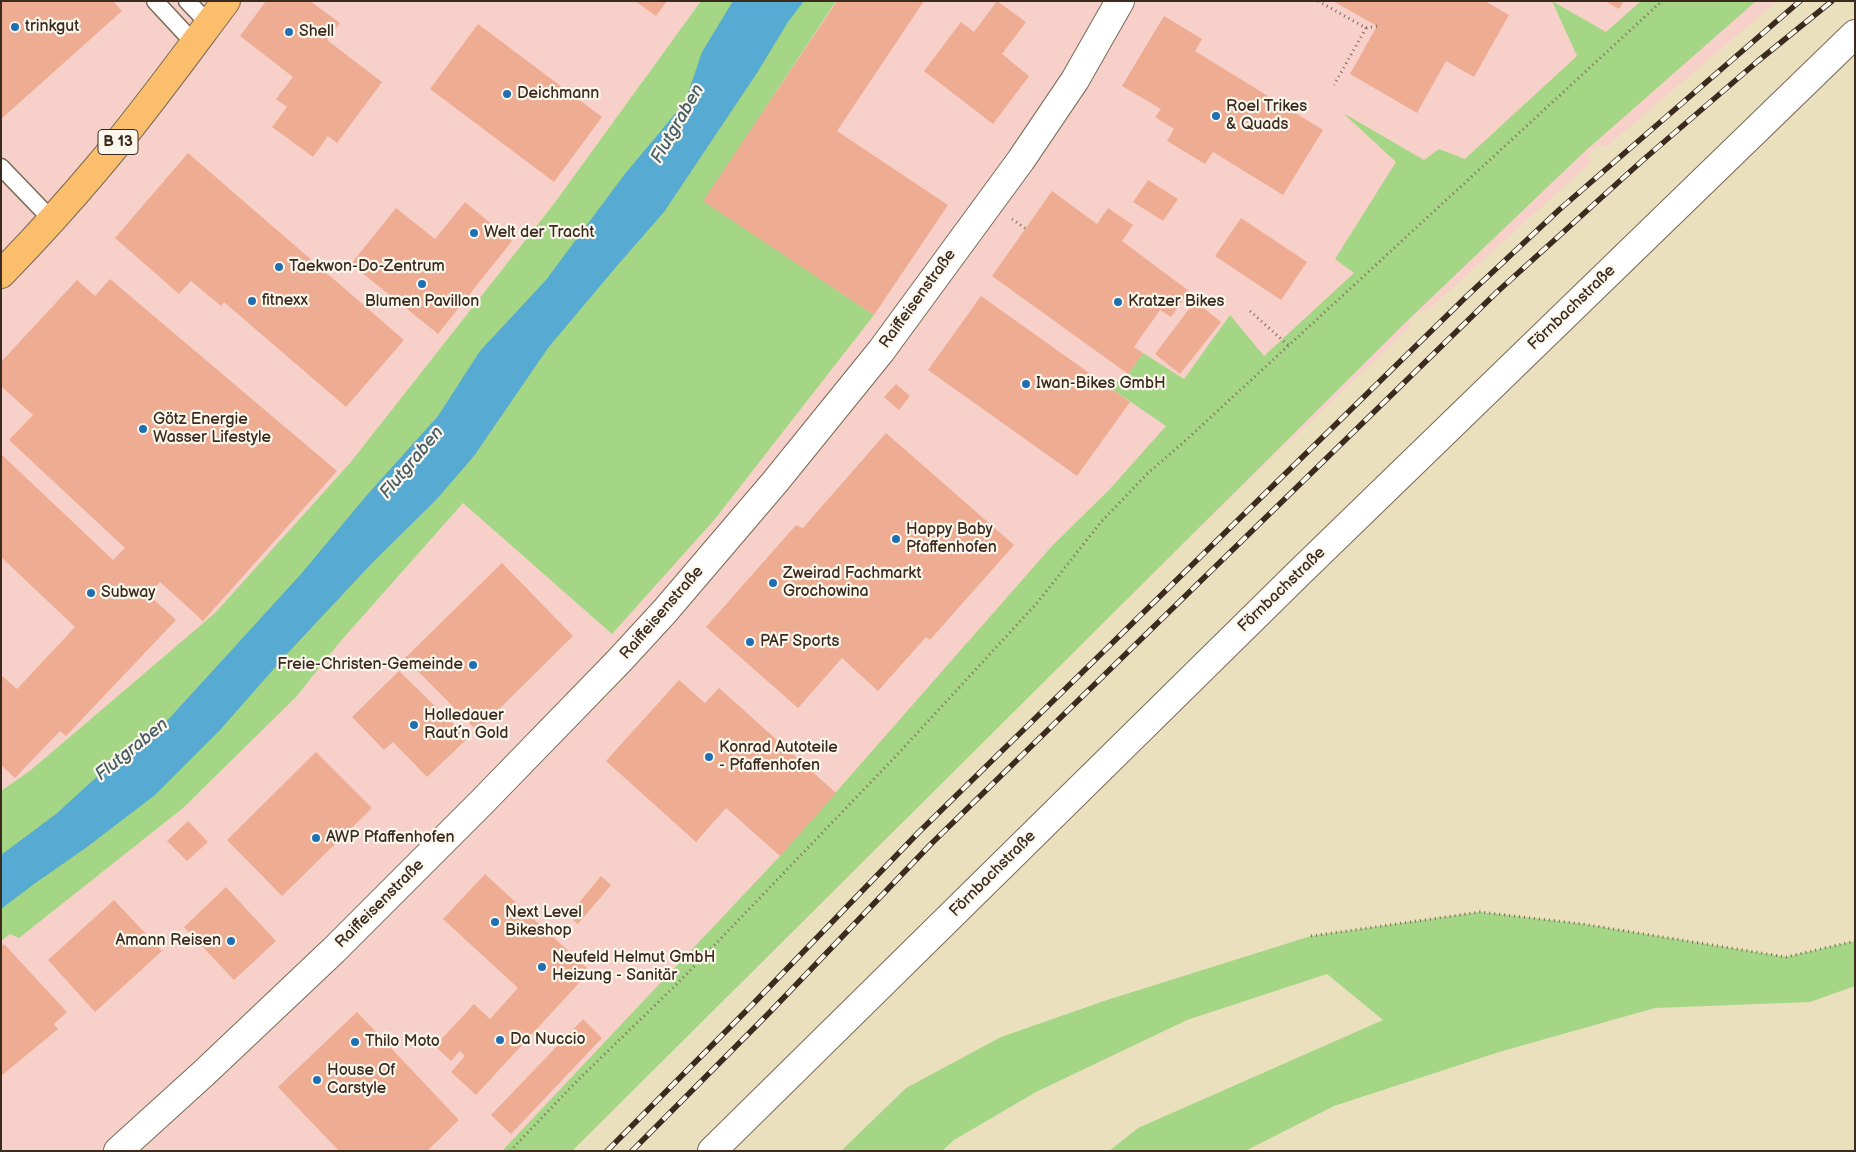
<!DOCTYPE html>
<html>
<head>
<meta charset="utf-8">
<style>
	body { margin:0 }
	#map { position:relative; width:1856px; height:1152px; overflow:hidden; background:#eae0be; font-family:"Balsamiq Sans",sans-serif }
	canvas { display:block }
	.frame { position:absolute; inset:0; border:2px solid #3b2a1e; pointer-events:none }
</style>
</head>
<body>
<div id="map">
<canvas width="1856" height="1152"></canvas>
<div class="frame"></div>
</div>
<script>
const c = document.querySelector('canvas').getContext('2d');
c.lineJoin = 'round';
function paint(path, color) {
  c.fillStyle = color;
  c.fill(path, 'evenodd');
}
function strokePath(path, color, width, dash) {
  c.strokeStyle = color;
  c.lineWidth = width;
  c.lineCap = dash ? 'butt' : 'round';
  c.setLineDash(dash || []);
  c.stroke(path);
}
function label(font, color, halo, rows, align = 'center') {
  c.font = font + ' "Balsamiq Sans",sans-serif';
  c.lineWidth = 4.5;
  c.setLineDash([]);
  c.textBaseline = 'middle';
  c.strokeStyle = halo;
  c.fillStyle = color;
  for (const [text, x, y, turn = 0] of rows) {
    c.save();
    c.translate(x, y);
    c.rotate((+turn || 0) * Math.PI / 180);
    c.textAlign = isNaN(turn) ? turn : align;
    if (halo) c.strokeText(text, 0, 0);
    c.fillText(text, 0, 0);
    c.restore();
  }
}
paint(new Path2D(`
	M 1,1 L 701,1 L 553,205 L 350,463 L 215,613 L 31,770 L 1,791 Z
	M 836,1 L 1776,2 L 1606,147 L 1599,145 L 1588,154 L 1590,163 L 1426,312 L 1418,311 L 1410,321 L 1410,327 L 1182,544 L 572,1151 L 1,1151 L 1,941 L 10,934 L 19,938 L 183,808 L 296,697 L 339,643 L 463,503 L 612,633 L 715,519 L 874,315 L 703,201 Z`), '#f7d0ca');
paint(new Path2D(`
	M 701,1 L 836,1 L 704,201 L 874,315 L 715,519 L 612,634 L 463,503 L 339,643 L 296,697 L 183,808 L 19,938 L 10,934 L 1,941 L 1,791 L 31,770 L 215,613 L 350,463 L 553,205 Z
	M 1552,1 L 1606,32 L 1641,1 L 1756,1 L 1583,153 L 1405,323 L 572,1151 L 502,1151 L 780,856 L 1052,546 L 1109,490 L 1166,426 L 1109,387 L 1128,374 L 1143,353 L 1184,379 L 1230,315 L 1264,356 L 1354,273 L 1335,259 L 1396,162 L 1343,113 L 1424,160 L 1439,149 L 1465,159 L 1577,56 Z
	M 1480,912 L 1583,924 L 1786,957 L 1855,941 L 1855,986 L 1810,1002 L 1655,1008 L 1499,1052 L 1334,1106 L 1245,1151 L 1109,1151 L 1138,1128 L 1383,1020 L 1327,974 L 1187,1020 L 1036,1092 L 954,1140 L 942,1151 L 841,1151 L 906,1088 L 1001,1037 L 1107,1000 L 1311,936 Z`), '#a5d685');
paint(new Path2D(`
	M 733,1 L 804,1 L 788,22 L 757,73 L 664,212 L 616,267 L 548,348 L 474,456 L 436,500 L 373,562 L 286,655 L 220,730 L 155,795 L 87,847 L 34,884 L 1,909 L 1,855 L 56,814 L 124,752 L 155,734 L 301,574 L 367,495 L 438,416 L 480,351 L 546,280 L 624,175 L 685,102 L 702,52 Z`), '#57aad2');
paint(new Path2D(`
	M 1,1 L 113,1 L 122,11 L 1,119 Z
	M 266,1 L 310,1 L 340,23 L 327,40 L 382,82 L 337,143 L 328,136 L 313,157 L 272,127 L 287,107 L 276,99 L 293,77 L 240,36 Z
	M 635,1 L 667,1 L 656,16 Z
	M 837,1 L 924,1 L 837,131 L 948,205 L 874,315 L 703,201 Z
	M 997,1 L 1026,22 L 1002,54 L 1029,76 L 993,124 L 924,71 L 961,22 L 974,32 Z
	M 1333,1 L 1485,1 L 1509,15 L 1474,77 L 1446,61 L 1417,113 L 1350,74 L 1377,26 Z
	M 1605,1 L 1624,1 L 1619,9 Z
	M 1164,16 L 1202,39 L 1195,51 L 1323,130 L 1283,195 L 1213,152 L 1205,164 L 1167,141 L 1174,129 L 1155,117 L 1161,109 L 1122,86 Z
	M 478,24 L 602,117 L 554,182 L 430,89 Z
	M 188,153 L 404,340 L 346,407 L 224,302 L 221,306 L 191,281 L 179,294 L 115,238 Z
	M 1148,180 L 1178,199 L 1163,221 L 1133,202 Z
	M 1052,191 L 1097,224 L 1108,208 L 1133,225 L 1122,241 L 1189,291 L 1171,317 L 1160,310 L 1134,347 L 1143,353 L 1128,374 L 992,276 Z
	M 465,202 L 512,241 L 438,334 L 351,264 L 396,208 L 435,239 Z
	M 1241,218 L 1307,262 L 1281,300 L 1215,256 Z
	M 110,279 L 337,471 L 203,621 L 160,582 L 148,594 L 176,620 L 66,736 L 60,731 L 15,778 L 1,765 L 1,675 L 17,689 L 75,627 L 1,557 L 1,454 L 113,560 L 125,548 L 9,440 L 33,415 L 1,386 L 1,362 L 77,280 L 95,296 Z
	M 981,296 L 1130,402 L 1077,476 L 928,370 Z
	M 1195,301 L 1221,322 L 1180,374 L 1155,354 Z
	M 896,384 L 910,396 L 899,410 L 884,397 Z
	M 886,433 L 1014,545 L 930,640 L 926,637 L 878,691 L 842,658 L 798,708 L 706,627 L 796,525 L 803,528 Z
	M 502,563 L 573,636 L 477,731 L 405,658 Z
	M 399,671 L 468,738 L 427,777 L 393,742 L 384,750 L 352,717 Z
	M 679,680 L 705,703 L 719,688 L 836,793 L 780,856 L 726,808 L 696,842 L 606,761 Z
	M 316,752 L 372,808 L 282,896 L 227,840 Z
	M 188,821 L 208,842 L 187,861 L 167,841 Z
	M 485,874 L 590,971 L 476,1095 L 451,1072 L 465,1056 L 460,1051 L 451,1061 L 435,1046 L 474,1004 L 490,1019 L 518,988 L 443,919 Z
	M 601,876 L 611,885 L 578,924 L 568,916 Z
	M 226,887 L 276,941 L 234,980 L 184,927 Z
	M 114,900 L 162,951 L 95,1012 L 48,960 Z
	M 4,944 L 67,1012 L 54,1024 L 58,1029 L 1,1076 L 1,947 Z
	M 357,1012 L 459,1120 L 427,1151 L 339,1151 L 278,1087 Z
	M 583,1019 L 602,1038 L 511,1134 L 491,1115 Z`), '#eead93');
const service = new Path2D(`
	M 155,1 L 194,43
	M 187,1 L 209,24
	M 1,167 L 52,220`);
const minor = new Path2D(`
	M 118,1151 L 204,1073 L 334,950 L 482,802 L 619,661 L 665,611 L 775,482 L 881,351 L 1021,160 L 1075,80 L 1120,1`);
const tertiary = new Path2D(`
	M 712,1151 L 1300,572 L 1855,34`);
const primary = new Path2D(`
	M 1,274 C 35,239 67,204 98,167 C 143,114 184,57 226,1`);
strokePath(service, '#786a56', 19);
strokePath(minor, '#786a56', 30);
strokePath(tertiary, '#786a56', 30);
strokePath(primary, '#786a56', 30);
strokePath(new Path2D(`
	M 1318,1 L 1366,28 L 1334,85
	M 1366,28 L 1377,26
	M 1012,219 L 1026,229
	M 1250,311 L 1289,346
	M 1311,936 L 1480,912 L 1583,924 L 1786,957 L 1855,941
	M 510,1151 L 577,1081 L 679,982 L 896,756 L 1037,603 L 1101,522 L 1148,473 L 1185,441 L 1662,1`), '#786a56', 3, [1, 4]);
strokePath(service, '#fff', 16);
strokePath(minor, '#fff', 28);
strokePath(tertiary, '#fff', 28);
strokePath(primary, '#fabe6d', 28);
const rail = new Path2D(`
	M 607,1151 L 752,1005 L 919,832 L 1467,296 L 1560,209 L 1800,1
	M 632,1151 L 770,1012 L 932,843 L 1497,292 L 1643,160 L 1758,61 L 1832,1`);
strokePath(rail, '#3b2a1e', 5.5);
strokePath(rail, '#fbf7ec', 4, [11]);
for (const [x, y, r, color] of [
	[15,27,5,"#1f6fb2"],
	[289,32,5,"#1f6fb2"],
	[507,94,5,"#1f6fb2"],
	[1216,116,5,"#1f6fb2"],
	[474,233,5,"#1f6fb2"],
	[279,267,5,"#1f6fb2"],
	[422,284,5,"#1f6fb2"],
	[252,301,5,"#1f6fb2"],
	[1118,302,5,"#1f6fb2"],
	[1026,384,5,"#1f6fb2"],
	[143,429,5,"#1f6fb2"],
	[896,539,5,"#1f6fb2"],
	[773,583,5,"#1f6fb2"],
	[91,593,5,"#1f6fb2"],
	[750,642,5,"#1f6fb2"],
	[473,665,5,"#1f6fb2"],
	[414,725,5,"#1f6fb2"],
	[709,757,5,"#1f6fb2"],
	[316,838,5,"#1f6fb2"],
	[495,922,5,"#1f6fb2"],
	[231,941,5,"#1f6fb2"],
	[542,967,5,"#1f6fb2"],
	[500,1040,5,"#1f6fb2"],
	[355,1042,5,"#1f6fb2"],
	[317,1080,5,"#1f6fb2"]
]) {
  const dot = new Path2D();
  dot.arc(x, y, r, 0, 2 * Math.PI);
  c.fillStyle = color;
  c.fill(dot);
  strokePath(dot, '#fbf7ec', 2);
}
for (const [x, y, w] of [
	[118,142,40]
]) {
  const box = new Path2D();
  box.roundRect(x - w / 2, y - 12.5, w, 25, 4);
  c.fillStyle = '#fbf7ec';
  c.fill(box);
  strokePath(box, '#3b2a1e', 1);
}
label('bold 15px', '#3b2a1e', null, [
	["B 13",118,142]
]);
label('16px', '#3b2a1e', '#fbf7ec', [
	["trinkgut",25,27],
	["Shell",299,32],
	["Deichmann",517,94],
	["Roel Trikes",1226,107],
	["& Quads",1226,125],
	["Welt der Tracht",484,233],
	["Taekwon-Do-Zentrum",289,267],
	["fitnexx",262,301],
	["Blumen Pavillon",422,302,"center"],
	["Kratzer Bikes",1128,302],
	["Iwan-Bikes GmbH",1036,384],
	["Götz Energie",153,420],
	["Wasser Lifestyle",153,438],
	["Happy Baby",906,530],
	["Pfaffenhofen",906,548],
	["Zweirad Fachmarkt",783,574],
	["Grochowina",783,592],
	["Subway",101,593],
	["PAF Sports",760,642],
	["Freie-Christen-Gemeinde",463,665,"right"],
	["Holledauer",424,716],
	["Raut´n Gold",424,734],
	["Konrad Autoteile",719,748],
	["- Pfaffenhofen",719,766],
	["AWP Pfaffenhofen",326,838],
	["Next Level",505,913],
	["Bikeshop",505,931],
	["Amann Reisen",221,941,"right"],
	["Neufeld Helmut GmbH",552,958],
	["Heizung - Sanitär",552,976],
	["Da Nuccio",510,1040],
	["Thilo Moto",365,1042],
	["House Of",327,1071],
	["Carstyle",327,1089]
], 'left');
label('16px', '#3b2a1e', '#fbf7ec', [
	["Raiffeisenstraße",918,299,-54],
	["Förnbachstraße",1572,308,-44],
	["Förnbachstraße",1282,590,-44],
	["Raiffeisenstraße",662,613,-49],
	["Förnbachstraße",993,874,-45],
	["Raiffeisenstraße",380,904,-45]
]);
label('italic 18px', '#465d66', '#fbf7ec', [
	["Flutgraben",678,124,-60],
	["Flutgraben",412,463,-50],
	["Flutgraben",132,750,-39]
]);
</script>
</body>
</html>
